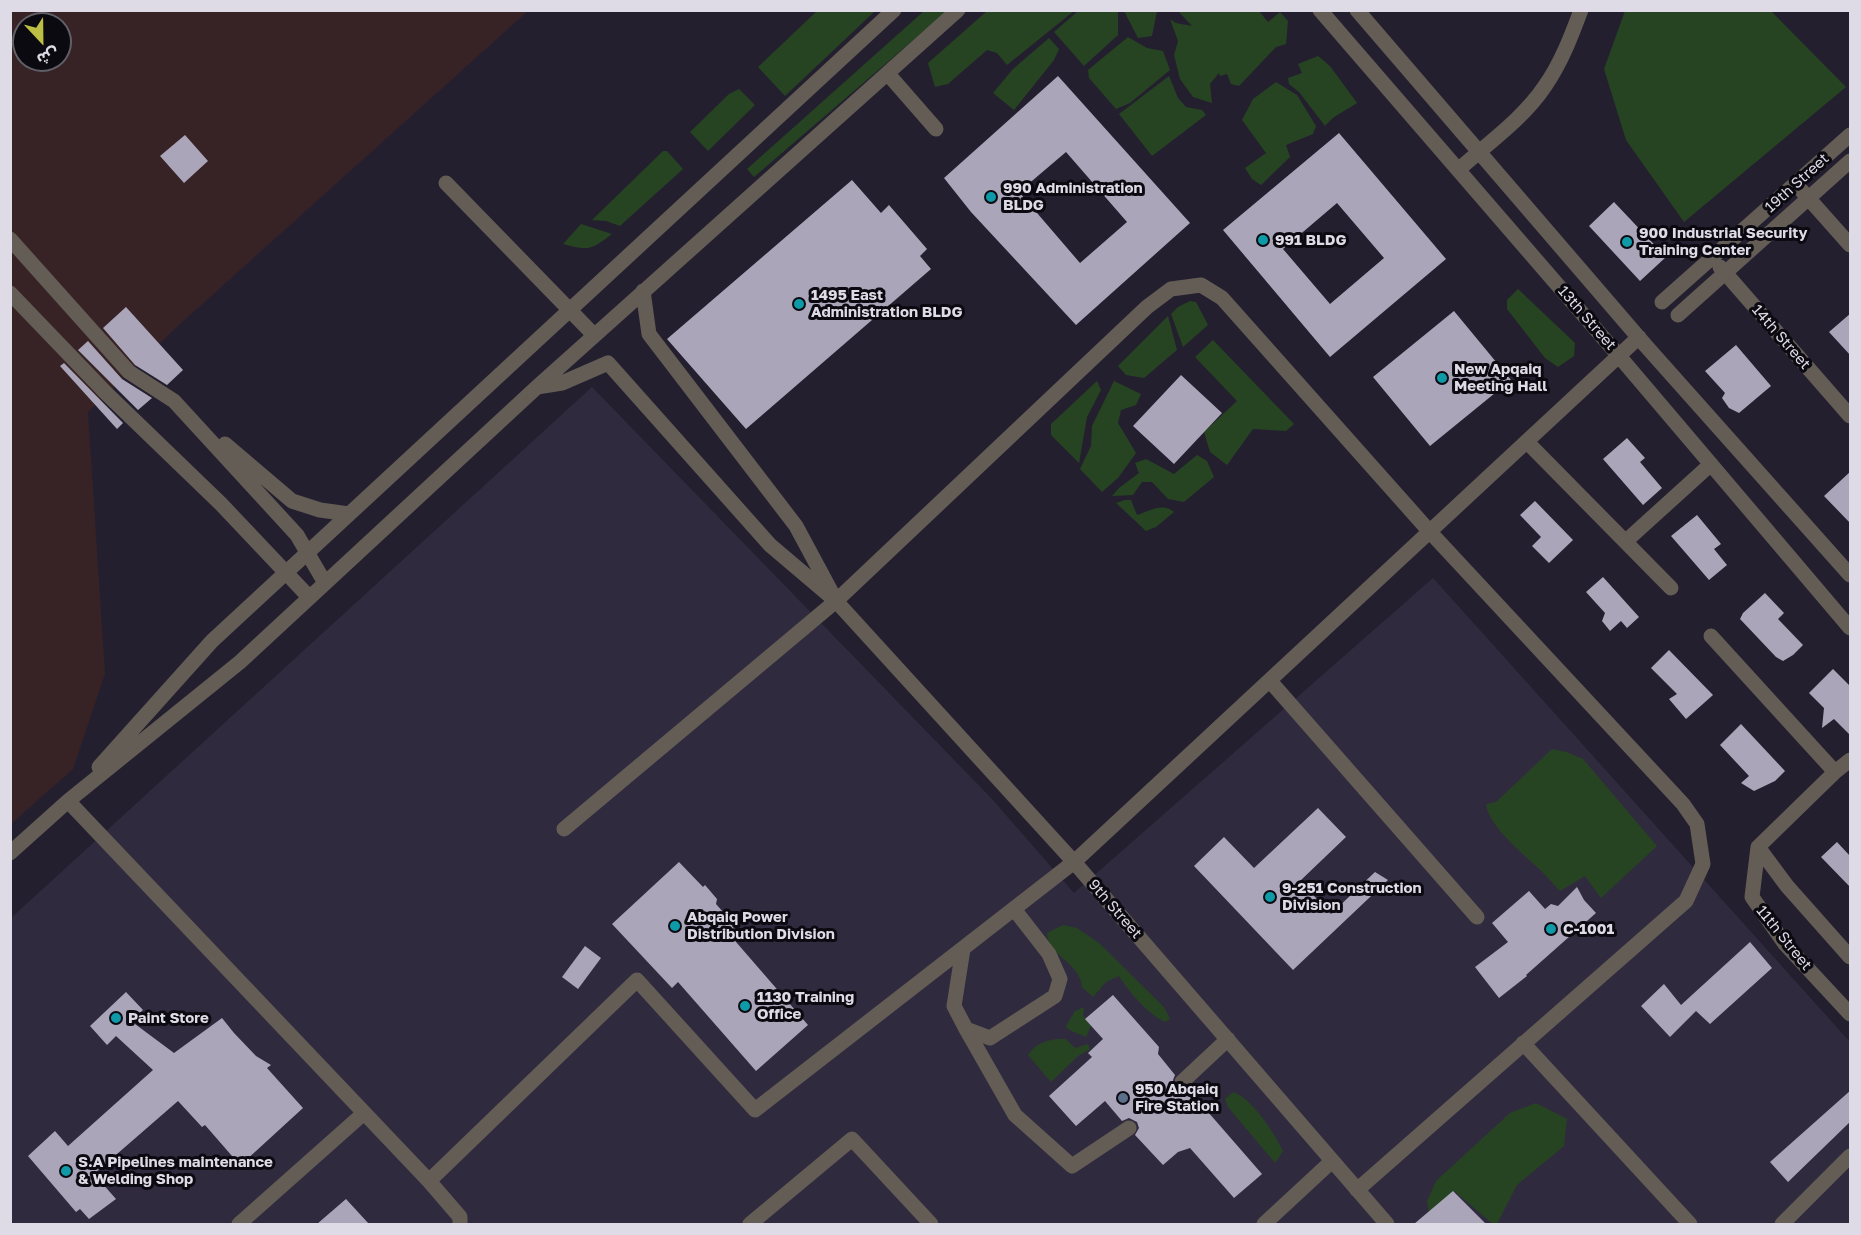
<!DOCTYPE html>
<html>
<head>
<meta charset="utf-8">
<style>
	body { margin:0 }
	#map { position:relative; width:1861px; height:1235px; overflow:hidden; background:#241f2f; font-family:"Golos Text","Noto Sans Arabic",sans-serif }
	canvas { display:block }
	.frame { position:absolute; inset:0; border:12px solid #dedbe6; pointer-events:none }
	.north { position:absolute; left:12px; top:12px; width:60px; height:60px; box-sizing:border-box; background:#0c0a11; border:2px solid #605e66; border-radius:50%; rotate:158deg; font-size:16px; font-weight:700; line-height:24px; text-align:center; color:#dedbe6 }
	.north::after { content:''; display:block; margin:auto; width:21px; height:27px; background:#bcbf44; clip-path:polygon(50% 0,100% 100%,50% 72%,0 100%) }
</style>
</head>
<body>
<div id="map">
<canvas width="1861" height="1235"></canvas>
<div class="frame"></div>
<div class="north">ش</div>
</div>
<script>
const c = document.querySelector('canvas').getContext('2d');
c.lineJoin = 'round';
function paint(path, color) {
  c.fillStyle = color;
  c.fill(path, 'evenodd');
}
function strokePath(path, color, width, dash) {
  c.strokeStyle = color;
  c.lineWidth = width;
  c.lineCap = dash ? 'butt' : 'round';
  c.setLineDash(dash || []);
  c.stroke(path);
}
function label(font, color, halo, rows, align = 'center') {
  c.font = font + ' "Golos Text",sans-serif';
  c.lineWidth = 6;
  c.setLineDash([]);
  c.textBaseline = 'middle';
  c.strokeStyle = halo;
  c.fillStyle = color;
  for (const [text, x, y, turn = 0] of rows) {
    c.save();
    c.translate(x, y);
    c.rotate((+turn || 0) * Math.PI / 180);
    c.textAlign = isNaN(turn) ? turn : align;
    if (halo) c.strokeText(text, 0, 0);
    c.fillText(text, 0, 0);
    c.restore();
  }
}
paint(new Path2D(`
	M 592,387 L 992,799 L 1074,893 L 1433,578 L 1850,1042 L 1850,1224 L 11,1224 L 11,918 Z`), '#302a3e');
paint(new Path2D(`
	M 11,11 L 528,11 L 179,325 L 88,412 L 105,674 L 73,769 L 11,824 ZM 24,24 L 60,24 L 60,60 L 24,60 Z`), '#372326');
paint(new Path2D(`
	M 818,10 L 875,11 L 785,96 L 758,67 Z
	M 924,11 L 947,11 L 754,177 L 747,169 Z
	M 987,11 L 1074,11 L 1007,65 L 997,53 L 987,50 L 948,84 L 935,87 L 928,63 Z
	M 1078,11 L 1118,11 L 1118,35 L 1084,66 L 1054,32 Z
	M 1124,11 L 1157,11 L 1152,36 L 1138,38 Z
	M 1259,11 L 1268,22 L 1280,12 L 1288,21 L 1286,44 L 1276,47 L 1239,86 L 1231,84 L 1227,74 L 1220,76 L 1219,73 L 1210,84 L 1212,103 L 1193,97 L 1180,79 L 1174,55 L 1178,41 L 1170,19 L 1176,23 L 1192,26 L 1178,11 Z
	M 1625,11 L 1771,11 L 1846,87 L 1684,222 L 1626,140 L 1604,69 Z
	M 1128,37 L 1147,48 L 1163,51 L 1170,70 L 1130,103 L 1116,109 L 1089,78 L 1088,70 Z
	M 1049,38 L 1059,49 L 1054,60 L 1014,110 L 993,93 L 1013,69 Z
	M 1318,56 L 1330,66 L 1357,103 C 1344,112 1335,114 1325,126 L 1299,92 L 1289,84 L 1288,78 L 1302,73 L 1298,64 Z
	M 1169,76 L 1178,98 L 1186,107 L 1202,110 L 1206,115 L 1152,156 L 1119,114 Z
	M 1276,82 L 1297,95 L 1316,126 L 1313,134 L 1286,145 L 1290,157 L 1261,185 L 1252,179 L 1245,168 L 1266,153 L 1242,120 L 1253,99 Z
	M 739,89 L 755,105 L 708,151 L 690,132 L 729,94 Z
	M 663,151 L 667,151 L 683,169 L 620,226 L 606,221 L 592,220 Z
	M 581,224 L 612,234 C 591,250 589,251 563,244 Z
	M 1518,289 L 1575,343 L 1574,356 L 1558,367 L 1545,358 L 1507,309 L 1507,300 Z
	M 1190,301 L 1196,302 L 1208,325 L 1183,347 L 1171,314 L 1178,307 Z
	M 1168,316 L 1177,350 L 1144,378 L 1126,375 L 1118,366 Z
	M 1213,340 L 1294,424 L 1286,431 L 1253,429 L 1227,465 L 1210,452 L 1204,432 L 1237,401 L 1195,357 Z
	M 1097,381 L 1101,390 L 1087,417 L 1079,463 L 1051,435 L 1051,424 Z
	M 1114,381 L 1141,394 L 1136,405 L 1121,410 L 1118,423 L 1136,453 L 1118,478 L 1102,492 L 1080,469 L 1091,446 L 1092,426 Z
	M 1197,455 L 1207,461 L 1214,477 L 1184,502 L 1168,499 L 1152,482 L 1142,482 L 1133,495 L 1112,496 L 1119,488 L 1139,473 L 1135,463 L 1146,459 L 1174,474 Z
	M 1125,500 L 1131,500 L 1137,515 C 1149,511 1163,502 1174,512 L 1156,527 L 1146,531 L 1116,503 Z
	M 1552,749 L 1566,752 L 1583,759 L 1657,846 L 1601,898 L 1585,876 L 1560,891 C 1552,883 1545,874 1536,866 C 1521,852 1488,825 1486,804 L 1496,802 Z
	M 1063,925 L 1077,928 L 1099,943 L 1164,1007 L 1170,1019 L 1165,1022 C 1148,1014 1129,992 1119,976 L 1106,982 L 1093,997 L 1082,987 C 1080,962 1047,955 1047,933 Z
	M 1084,1007 L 1083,1015 L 1091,1026 L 1086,1037 L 1069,1030 L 1066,1026 L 1075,1011 Z
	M 1057,1039 L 1066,1039 L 1075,1048 L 1088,1044 L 1090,1049 L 1078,1056 L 1051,1082 L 1028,1055 C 1035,1044 1044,1041 1057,1039 Z
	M 1233,1092 C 1252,1098 1274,1133 1283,1151 L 1275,1163 L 1228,1107 L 1225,1099 Z
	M 1536,1103 L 1567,1119 L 1564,1146 L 1517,1185 L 1497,1224 L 1493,1224 L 1454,1191 L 1429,1213 L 1427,1201 L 1436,1181 L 1510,1113 Z`), '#264422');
paint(new Path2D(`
	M 1058,76 L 1190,223 L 1076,325 L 971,212 L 944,178 ZM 1066,152 L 1127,222 L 1080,263 L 1019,192 Z
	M 1339,133 L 1446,259 L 1330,357 L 1223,230 ZM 1337,203 L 1384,258 L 1330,304 L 1283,249 Z
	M 185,135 L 208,161 L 184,183 L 160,156 Z
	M 852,180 L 881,213 L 889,205 L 927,249 L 920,256 L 931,269 L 746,429 L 667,339 Z
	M 1614,202 L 1666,257 L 1640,281 L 1589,226 Z
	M 126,307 L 183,370 L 167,385 L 135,365 L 103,328 Z
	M 1454,311 L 1511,380 L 1430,446 L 1373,377 Z
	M 1851,313 L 1851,356 L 1829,332 Z
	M 88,341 L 122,379 L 152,398 L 138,410 L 78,350 Z
	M 1736,345 L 1771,386 L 1739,413 L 1729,408 L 1722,398 L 1725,393 L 1705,371 Z
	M 64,363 L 123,423 L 117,429 L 60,366 Z
	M 1181,375 L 1222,413 L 1174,464 L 1133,426 Z
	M 1627,438 L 1645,458 L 1640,462 L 1662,488 L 1643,505 L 1603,459 Z
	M 1851,471 L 1851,524 L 1824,496 Z
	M 1535,501 L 1573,540 L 1549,563 L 1532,546 L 1541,537 L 1520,515 Z
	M 1697,515 L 1721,544 L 1714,549 L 1727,565 L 1709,580 L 1671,536 Z
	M 1603,577 L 1639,617 L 1627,628 L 1621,621 L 1610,631 L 1602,621 L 1605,613 L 1586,592 Z
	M 1765,593 L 1784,613 L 1778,619 L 1803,645 L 1793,655 L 1783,661 L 1776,657 L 1740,619 L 1743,613 Z
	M 1669,650 L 1713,695 L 1686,719 L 1669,699 L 1677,694 L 1651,668 Z
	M 1833,669 L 1851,687 L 1851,736 L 1834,719 L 1822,728 L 1824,708 L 1809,693 Z
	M 1741,724 L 1785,771 L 1775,781 L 1754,791 L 1741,783 L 1749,776 L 1720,745 Z
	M 1318,808 L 1346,837 L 1300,881 L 1331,914 L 1375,872 L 1388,880 L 1293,970 L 1194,866 L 1224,837 L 1254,868 Z
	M 1837,842 L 1851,857 L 1851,888 L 1821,857 Z
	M 679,862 L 703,887 L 705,885 L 717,899 L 716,904 L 737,928 L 730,935 L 808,1025 L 756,1071 L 678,982 L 672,988 L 612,924 Z
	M 1577,887 L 1584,900 L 1596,913 L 1526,975 L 1527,976 L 1499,998 L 1475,967 L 1508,942 L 1492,923 L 1529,891 L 1545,909 L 1551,904 L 1558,906 Z
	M 1750,942 L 1772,968 L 1710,1024 L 1696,1011 L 1670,1037 L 1641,1006 L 1664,984 L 1681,1005 Z
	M 585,946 L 601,958 L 578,989 L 562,977 Z
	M 126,992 L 143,1010 L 131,1021 L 174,1053 L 222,1018 L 234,1033 L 256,1056 L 271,1065 L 267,1068 L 303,1108 L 244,1162 L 232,1156 L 205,1125 L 202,1127 L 178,1101 L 94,1174 L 116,1199 L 89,1219 L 80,1209 L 76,1212 L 28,1156 L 55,1131 L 68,1146 L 153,1070 L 116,1036 L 107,1045 L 90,1026 Z
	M 1113,995 L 1159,1047 L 1158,1054 L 1175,1075 L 1173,1080 L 1175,1088 L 1180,1091 L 1188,1089 L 1262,1174 L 1234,1198 L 1190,1148 L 1178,1152 L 1163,1165 L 1135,1135 L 1139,1128 L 1137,1122 L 1129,1118 L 1122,1121 L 1105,1101 L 1076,1126 L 1049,1096 L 1092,1057 L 1088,1053 L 1103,1039 L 1085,1019 Z
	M 1851,1090 L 1851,1121 L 1788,1182 L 1770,1162 Z
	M 1453,1191 L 1486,1224 L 1414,1224 Z
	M 346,1199 L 369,1224 L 317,1224 Z`), '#aaa5b9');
strokePath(new Path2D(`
	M 1320,10 L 1619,356 L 1850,628
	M 1357,10 L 1646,346 L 1850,575
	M 888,74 L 936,129
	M 1458,170 C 1487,144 1523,119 1545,86 C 1561,63 1571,37 1581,10
	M 446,183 L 594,335
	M 1802,191 L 1850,245
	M 10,239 L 129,372 L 174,401 L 297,535 L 325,583
	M 1720,267 L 1850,416
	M 643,291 L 649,334 L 796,526 L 832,593
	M 10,293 L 107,394 L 221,504 L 309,597
	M 1662,302 L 1850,135
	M 1678,315 L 1850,161
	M 537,387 L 562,383 L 608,363 L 770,545 L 836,601 L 1074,862 L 1387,1224
	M 1527,442 L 1671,588
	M 225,444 L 292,501 L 320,510 L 349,514
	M 1626,541 L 1711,464
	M 1711,636 L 1835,772
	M 1270,681 L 1477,917
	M 99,767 L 212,641 L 894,10
	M 68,801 L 429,1181 L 460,1217 L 460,1224
	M 564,829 L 836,601 L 1147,307 L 1171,289 L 1201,285 L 1222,298 L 1430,532 L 1683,804 L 1697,824 L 1703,864 L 1686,901 L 1357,1190
	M 1758,847 L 1752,897 L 1785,944 L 1850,1014
	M 1758,847 L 1787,886 L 1850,957
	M 1758,847 L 1835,772 L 1850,760
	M 10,853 L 68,801 L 240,662 L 537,387 L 958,10
	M 963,949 L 954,1006 L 966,1029 L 990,1038 L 1055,996 L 1060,979 L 1049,954 L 1014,909
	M 966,1029 L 1015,1115 L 1072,1166 L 1129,1128
	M 1523,1043 L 1690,1224
	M 1182,1082 L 1228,1039
	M 429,1181 L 637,980 L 755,1110 L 1074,862 L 1639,337
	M 239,1224 L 364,1113
	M 750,1224 L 852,1139 L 931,1224
	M 1264,1224 L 1332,1161
	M 1782,1224 L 1850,1156`), '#645d56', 15);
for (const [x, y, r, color] of [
	[991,197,6,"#0f9aa8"],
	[1263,240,6,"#0f9aa8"],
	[1627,242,6,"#0f9aa8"],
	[799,304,6,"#0f9aa8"],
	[1442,378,6,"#0f9aa8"],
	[1270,897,6,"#0f9aa8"],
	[675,926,6,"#0f9aa8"],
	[1551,929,6,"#0f9aa8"],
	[745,1006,6,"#0f9aa8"],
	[116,1018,6,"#0f9aa8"],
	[1123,1098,6,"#5c6f8a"],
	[66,1171,6,"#0f9aa8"]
]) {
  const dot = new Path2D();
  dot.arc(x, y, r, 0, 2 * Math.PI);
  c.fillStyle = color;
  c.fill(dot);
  strokePath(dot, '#0c0a11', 2);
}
label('15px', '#dedbe6', '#0c0a11', [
	["19th Street",1797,183,-42],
	["13th Street",1587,318,49],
	["14th Street",1781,337,49],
	["9th Street",1115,909,49],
	["11th Street",1784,938,51]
]);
label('bold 15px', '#dedbe6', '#0c0a11', [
	["990 Administration",1003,188],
	["BLDG",1003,205],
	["900 Industrial Security",1639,233],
	["Training Center",1639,250],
	["991 BLDG",1275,240],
	["1495 East",811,295],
	["Administration BLDG",811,312],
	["New Apqaiq",1454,369],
	["Meeting Hall",1454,386],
	["9-251 Construction",1282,888],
	["Division",1282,905],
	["Abqaiq Power",687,917],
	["Distribution Division",687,934],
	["C-1001",1563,929],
	["1130 Training",757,997],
	["Office",757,1014],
	["Paint Store",128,1018],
	["950 Abqaiq",1135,1089],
	["Fire Station",1135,1106],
	["S.A Pipelines maintenance",78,1162],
	["& Welding Shop",78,1179]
], 'left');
</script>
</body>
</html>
